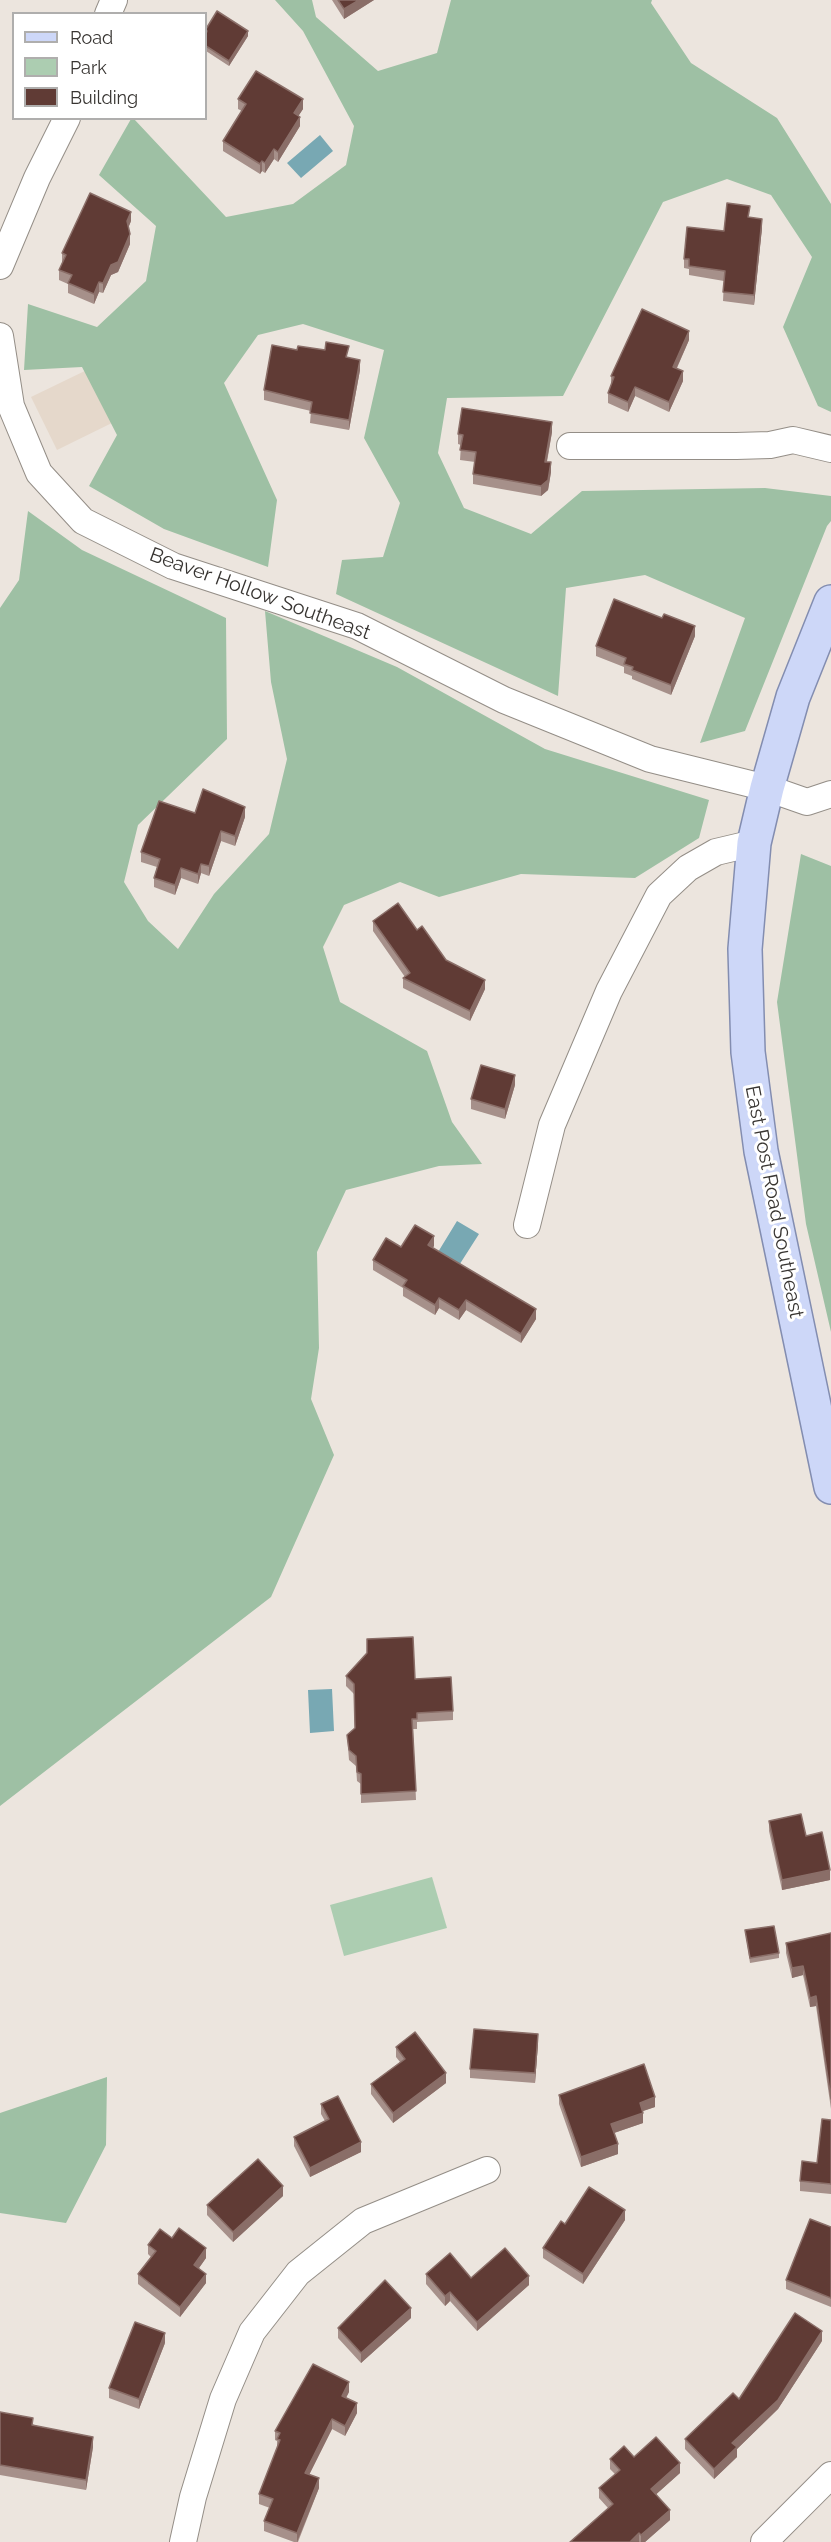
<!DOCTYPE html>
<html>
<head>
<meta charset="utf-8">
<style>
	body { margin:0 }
	#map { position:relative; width:831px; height:2542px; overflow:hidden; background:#ece5de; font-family:Raleway,sans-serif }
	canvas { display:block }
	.legend { position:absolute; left:12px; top:12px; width:195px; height:108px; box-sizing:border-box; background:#fff; border:2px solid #afaead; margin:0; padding:8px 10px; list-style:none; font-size:18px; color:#383532 }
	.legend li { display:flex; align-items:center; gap:12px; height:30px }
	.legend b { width:30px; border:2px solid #afaead }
</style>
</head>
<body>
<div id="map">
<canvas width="831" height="2542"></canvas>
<ul class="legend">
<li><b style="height:8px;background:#cdd7f8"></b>Road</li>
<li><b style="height:16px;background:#accdb1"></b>Park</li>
<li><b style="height:16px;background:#603b35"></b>Building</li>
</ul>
</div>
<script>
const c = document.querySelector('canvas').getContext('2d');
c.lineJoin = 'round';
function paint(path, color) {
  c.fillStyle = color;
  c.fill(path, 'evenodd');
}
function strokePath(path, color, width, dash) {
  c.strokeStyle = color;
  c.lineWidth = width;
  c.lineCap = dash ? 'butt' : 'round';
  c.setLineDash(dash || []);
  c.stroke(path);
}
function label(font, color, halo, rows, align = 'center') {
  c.font = font + ' Raleway,sans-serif';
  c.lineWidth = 6;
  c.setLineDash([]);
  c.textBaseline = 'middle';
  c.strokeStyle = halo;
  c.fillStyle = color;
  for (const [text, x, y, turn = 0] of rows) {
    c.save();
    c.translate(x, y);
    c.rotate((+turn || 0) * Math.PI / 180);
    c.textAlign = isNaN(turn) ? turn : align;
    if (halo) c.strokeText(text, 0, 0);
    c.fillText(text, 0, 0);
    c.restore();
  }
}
paint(new Path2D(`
	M 93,367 L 118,420 L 57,450 L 31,397 Z`), '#e5d8cb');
paint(new Path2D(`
	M 432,1877 L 447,1928 L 344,1956 L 330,1905 Z`), '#accdb1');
paint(new Path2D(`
	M 275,0 L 312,0 L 316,17 L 378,71 L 437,53 L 451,0 L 652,0 L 651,3 L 691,63 L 777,118 L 831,204 L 831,412 L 818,406 L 783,327 L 812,257 L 771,195 L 727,179 L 663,202 L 563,396 L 447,398 L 438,453 L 464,508 L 531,534 L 582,491 L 765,488 L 831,496 L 831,521 L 827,526 L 745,731 L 700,743 L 745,618 L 645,575 L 566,588 L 558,696 L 336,594 L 342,560 L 383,557 L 400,503 L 364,438 L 384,350 L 303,324 L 258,335 L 224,383 L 277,500 L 268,567 L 164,529 L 89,486 L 117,435 L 82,367 L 24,370 L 28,304 L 97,327 L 146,281 L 156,226 L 99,175 L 131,119 L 134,119 L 226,217 L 293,204 L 346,165 L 354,126 L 303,31 Z
	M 28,511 L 82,550 L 226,618 L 227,739 L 138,825 L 124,882 L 148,921 L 178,949 L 214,894 L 269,834 L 287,759 L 271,682 L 265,611 L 397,667 L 545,749 L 709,800 L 699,838 L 635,878 L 521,874 L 439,897 L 400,882 L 344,905 L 323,947 L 340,1002 L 427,1051 L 452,1122 L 482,1164 L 439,1166 L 346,1190 L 317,1252 L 319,1348 L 311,1399 L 334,1455 L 271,1597 L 0,1806 L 0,608 L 19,580 Z
	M 801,854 L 831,866 L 831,1332 L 806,1224 L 777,1002 Z
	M 107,2077 L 106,2145 L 66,2223 L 0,2213 L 0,2113 Z`), '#9ec0a4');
paint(new Path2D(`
	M 320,135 L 333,151 L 301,178 L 287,163 Z
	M 457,1221 L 479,1234 L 456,1270 L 435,1257 Z
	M 332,1689 L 334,1731 L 310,1733 L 308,1690 Z`), '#78a8b3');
const minor = new Path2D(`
	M 108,14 L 114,0
	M 0,266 L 37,178 L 67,118
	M 0,336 L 11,406 L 39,473 L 83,521 L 173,566 L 357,626 L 504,700 L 650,759 L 767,788 L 807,802 L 831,794
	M 570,446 L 736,446 L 770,445 L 793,440 L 831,449
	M 527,1225 L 552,1125 L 609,991 L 659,895 L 688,868 L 716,852 L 754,843
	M 183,2542 L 193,2497 L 223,2399 L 252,2332 L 298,2273 L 363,2221 L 487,2170
	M 764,2542 L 831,2475`);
const major = new Path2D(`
	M 831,602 L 793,697 L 767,788 L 754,843 L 745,949 L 748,1052 L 761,1151 L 831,1487`);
strokePath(minor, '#948e87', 28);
strokePath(major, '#838db0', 36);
strokePath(minor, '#fff', 26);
strokePath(major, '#cdd7f8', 33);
paint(new Path2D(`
	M 332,0 L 374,0 L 344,19 Z
	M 206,29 L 248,36 L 229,66 L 206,51 Z
	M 238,99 L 303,109 L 298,116 L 300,126 L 278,162 L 274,159 L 265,173 L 262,171 L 260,174 L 223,151 L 223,141 L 242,111 L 238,109 Z
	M 749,217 L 762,228 L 754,305 L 723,301 L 724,281 L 689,275 L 689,269 L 684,268 L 684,259 L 724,231 Z
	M 131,221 L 128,228 L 130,244 L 118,272 L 111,275 L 103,293 L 99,292 L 94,304 L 68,293 L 68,284 L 59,280 L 59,270 L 62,263 L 62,253 Z
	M 689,340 L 677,368 L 683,381 L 669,412 L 635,396 L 628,412 L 608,403 L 608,393 L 611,385 L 611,376 Z
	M 297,350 L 348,357 L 360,370 L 349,430 L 310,423 L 311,411 L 264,400 L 264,390 Z
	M 552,432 L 547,462 L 551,472 L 548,490 L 541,496 L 473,484 L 473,474 L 475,462 L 460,460 L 461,445 L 458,444 L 458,434 Z
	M 695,636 L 671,695 L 632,679 L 632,676 L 624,673 L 624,667 L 596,656 L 596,646 Z
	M 195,813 L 245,817 L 235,846 L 221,841 L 209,876 L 201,873 L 198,884 L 181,878 L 175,895 L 154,887 L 154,878 L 157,867 L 141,862 L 141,852 Z
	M 373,921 L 417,930 L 446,960 L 485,989 L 470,1021 L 403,988 L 403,978 L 405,977 L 373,931 Z
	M 515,1085 L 505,1119 L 471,1109 L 471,1099 Z
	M 434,1246 L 432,1248 L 536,1319 L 521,1343 L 466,1310 L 459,1320 L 439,1308 L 435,1315 L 403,1296 L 403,1288 L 373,1270 L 373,1260 L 401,1247 Z
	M 367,1639 L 453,1711 L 453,1720 L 417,1722 L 417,1729 L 413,1729 L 416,1800 L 361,1803 L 361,1784 L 357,1781 L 356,1766 L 349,1760 L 347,1735 L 355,1728 L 354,1694 L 346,1686 L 346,1676 L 367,1654 Z
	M 769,1821 L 806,1836 L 830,1880 L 782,1890 L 769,1831 Z
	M 745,1930 L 779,1953 L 779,1958 L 750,1963 Z
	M 831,1933 L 831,2109 L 816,2006 L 810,2007 L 803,1975 L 792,1978 L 786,1953 L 786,1943 Z
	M 538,2043 L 535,2083 L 470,2078 L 470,2069 Z
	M 396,2047 L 446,2083 L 393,2123 L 371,2094 L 371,2084 L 400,2062 L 396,2057 Z
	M 559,2095 L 655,2107 L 643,2111 L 643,2123 L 614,2133 L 618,2154 L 581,2167 L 559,2104 Z
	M 321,2104 L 361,2152 L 310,2177 L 294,2146 L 294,2137 L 325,2121 L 321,2114 Z
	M 831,2120 L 831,2194 L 800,2191 L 800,2181 L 817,2163 Z
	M 283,2196 L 233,2242 L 207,2215 L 207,2205 Z
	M 625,2220 L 583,2284 L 543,2258 L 543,2248 L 565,2224 Z
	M 831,2227 L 831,2307 L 786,2289 L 786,2280 Z
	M 172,2238 L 206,2258 L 199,2268 L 206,2283 L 180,2317 L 138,2284 L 138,2274 L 151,2257 L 148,2254 L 148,2245 Z
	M 426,2274 L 471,2278 L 529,2285 L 477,2331 L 450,2301 L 445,2306 L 426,2284 Z
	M 411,2318 L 361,2363 L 338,2338 L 338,2328 Z
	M 822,2341 L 778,2409 L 737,2449 L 737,2457 L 714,2479 L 685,2449 L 685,2439 L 739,2399 Z
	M 165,2343 L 139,2409 L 109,2398 L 109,2388 Z
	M 349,2392 L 346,2398 L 357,2413 L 345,2436 L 332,2429 L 309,2475 L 319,2488 L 298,2542 L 294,2542 L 264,2531 L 264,2521 L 270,2508 L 259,2504 L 259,2494 L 277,2448 L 277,2441 L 275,2440 L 275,2431 Z
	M 0,2412 L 93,2447 L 86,2490 L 0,2475 Z
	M 634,2457 L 680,2473 L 656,2494 L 670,2520 L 645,2542 L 570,2542 L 608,2508 L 599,2498 L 599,2488 L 615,2474 L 610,2469 L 610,2459 Z`), '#a6908a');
paint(new Path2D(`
	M 359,0 L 374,0 L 344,19 L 344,9 Z
	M 248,31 L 248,36 L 229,66 L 229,61 Z
	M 303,99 L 303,109 L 294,123 L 294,113 Z
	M 300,117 L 300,126 L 278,162 L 278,152 Z
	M 274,149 L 274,159 L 265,173 L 265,163 Z
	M 262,161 L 262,171 L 260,174 L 260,164 Z
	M 131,212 L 131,221 L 127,231 L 127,221 Z
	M 762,219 L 762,228 L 754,305 L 754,295 Z
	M 130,234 L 130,244 L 118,272 L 111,275 L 103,293 L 103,283 L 111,265 Z
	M 99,282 L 99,292 L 94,304 L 94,294 Z
	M 689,331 L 689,340 L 673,376 L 673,367 Z
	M 360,360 L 360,370 L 349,430 L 349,420 Z
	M 683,371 L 683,381 L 669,412 L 669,402 Z
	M 635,387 L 635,396 L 628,412 L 628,402 Z
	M 552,422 L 552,432 L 545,471 L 545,462 Z
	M 551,462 L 551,472 L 548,490 L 541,496 L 541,486 Z
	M 695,626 L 695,636 L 671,695 L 671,685 Z
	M 245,807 L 245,817 L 235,846 L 235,836 Z
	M 221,831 L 221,841 L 209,876 L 209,866 Z
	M 201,864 L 201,873 L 198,884 L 198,874 Z
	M 181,868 L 181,878 L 175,895 L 175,885 Z
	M 485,980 L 485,989 L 470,1021 L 470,1011 Z
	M 515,1075 L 515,1085 L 505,1119 L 505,1109 Z
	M 434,1236 L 434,1246 L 428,1255 L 428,1245 Z
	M 439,1298 L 439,1308 L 435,1315 L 435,1305 Z
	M 466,1300 L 466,1310 L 459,1320 L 459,1310 Z
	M 536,1309 L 536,1319 L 521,1343 L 521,1334 Z
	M 830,1870 L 830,1880 L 782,1890 L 782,1880 Z
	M 803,1966 L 803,1975 L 792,1978 L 792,1968 Z
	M 816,1996 L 816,2006 L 810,2007 L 810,1998 Z
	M 538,2034 L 538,2043 L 535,2083 L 535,2073 Z
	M 446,2073 L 446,2083 L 393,2123 L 393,2113 Z
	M 655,2097 L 655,2107 L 640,2112 L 640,2103 Z
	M 643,2113 L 643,2123 L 611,2134 L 611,2124 Z
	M 361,2142 L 361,2152 L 310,2177 L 310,2168 Z
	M 618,2144 L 618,2154 L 581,2167 L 581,2157 Z
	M 283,2186 L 283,2196 L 233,2242 L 233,2232 Z
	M 625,2210 L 625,2220 L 583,2284 L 583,2274 Z
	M 206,2248 L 206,2258 L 194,2275 L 194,2265 Z
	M 206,2274 L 206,2283 L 180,2317 L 180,2307 Z
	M 529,2276 L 529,2285 L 477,2331 L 477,2322 Z
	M 450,2292 L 450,2301 L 445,2306 L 445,2296 Z
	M 411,2308 L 411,2318 L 361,2363 L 361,2353 Z
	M 822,2331 L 822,2341 L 778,2409 L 737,2449 L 737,2457 L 714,2479 L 714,2469 L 732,2443 Z
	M 165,2333 L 165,2343 L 139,2409 L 139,2399 Z
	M 349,2382 L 349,2392 L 342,2405 L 342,2396 Z
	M 357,2403 L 357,2413 L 345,2436 L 345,2426 Z
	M 332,2419 L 332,2429 L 305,2483 L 305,2473 Z
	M 93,2437 L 93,2447 L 86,2490 L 86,2480 Z
	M 680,2463 L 680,2473 L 651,2499 L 651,2489 Z
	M 319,2478 L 319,2488 L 297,2542 L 297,2533 Z
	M 670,2510 L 670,2520 L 645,2542 L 641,2542 L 641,2535 Z
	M 639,2533 L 639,2542 L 630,2542 Z`), '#8a6e68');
const building = new Path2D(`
	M 338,0 L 359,0 L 344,9 Z
	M 217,11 L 248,31 L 229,61 L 206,46 L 206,34 L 207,31 L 206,29 Z
	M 256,71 L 303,99 L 294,113 L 300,117 L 278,152 L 274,149 L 265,163 L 262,161 L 260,164 L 223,141 L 246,104 L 238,99 Z
	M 90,193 L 131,212 L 127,221 L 130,234 L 118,262 L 111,265 L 103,283 L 99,282 L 94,294 L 68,283 L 72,275 L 59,270 L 66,255 L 62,253 Z
	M 727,203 L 750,206 L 748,217 L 762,219 L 754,295 L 723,292 L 725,271 L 689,266 L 689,259 L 684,259 L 687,227 L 724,231 Z
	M 642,309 L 689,331 L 673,367 L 683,371 L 669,402 L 635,387 L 628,402 L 608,393 L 614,377 L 611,376 Z
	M 326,342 L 349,346 L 346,357 L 360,360 L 349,420 L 310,413 L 312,402 L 264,390 L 272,345 L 297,350 L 298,346 L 325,350 Z
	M 462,408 L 552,422 L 545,462 L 551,462 L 548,480 L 541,486 L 473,474 L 476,452 L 460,450 L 463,435 L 458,434 Z
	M 614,599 L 662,618 L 664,614 L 695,626 L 671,685 L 632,670 L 633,667 L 624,664 L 626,658 L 596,646 Z
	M 203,789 L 245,807 L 235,836 L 221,831 L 209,866 L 201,864 L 198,874 L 181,868 L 175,885 L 154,878 L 160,859 L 141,852 L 159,801 L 195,813 Z
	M 398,903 L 417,930 L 422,926 L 446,960 L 485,980 L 470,1011 L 403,978 L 410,973 L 373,921 Z
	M 481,1065 L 515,1075 L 505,1109 L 471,1099 Z
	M 415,1225 L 434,1236 L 428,1245 L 536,1309 L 521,1334 L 466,1300 L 459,1310 L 439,1298 L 435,1305 L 403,1286 L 407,1280 L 373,1260 L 386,1238 L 401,1247 Z
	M 413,1637 L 415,1679 L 451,1677 L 453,1711 L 417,1713 L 417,1719 L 412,1719 L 416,1791 L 361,1794 L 361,1774 L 357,1772 L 356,1756 L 349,1750 L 347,1735 L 355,1728 L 354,1684 L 346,1676 L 367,1653 L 367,1639 Z
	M 801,1814 L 806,1836 L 822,1832 L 830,1870 L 782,1880 L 769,1821 Z
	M 774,1926 L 779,1953 L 750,1958 L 745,1930 Z
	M 831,1933 L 831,2099 L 816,1996 L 810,1998 L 803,1966 L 792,1968 L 786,1943 Z
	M 474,2029 L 538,2034 L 535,2073 L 470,2069 Z
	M 415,2032 L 446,2073 L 393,2113 L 371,2084 L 405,2059 L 396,2047 Z
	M 644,2064 L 655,2097 L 640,2103 L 643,2113 L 611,2124 L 618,2144 L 581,2157 L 559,2095 Z
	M 338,2096 L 361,2142 L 310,2168 L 294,2137 L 329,2119 L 321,2104 Z
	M 822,2119 L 831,2120 L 831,2184 L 800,2181 L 802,2161 L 817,2163 Z
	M 258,2159 L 283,2186 L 233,2232 L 207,2205 Z
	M 589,2187 L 625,2210 L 583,2274 L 543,2248 L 561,2221 L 565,2224 Z
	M 810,2219 L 831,2227 L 831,2298 L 786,2280 Z
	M 179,2228 L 206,2248 L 194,2265 L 206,2274 L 180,2307 L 138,2274 L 156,2251 L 148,2245 L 160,2229 L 172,2238 Z
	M 505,2248 L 529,2276 L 477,2322 L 450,2292 L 445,2296 L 426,2274 L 450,2253 L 471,2278 Z
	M 385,2280 L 411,2308 L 361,2353 L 338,2328 Z
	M 795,2313 L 822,2331 L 778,2400 L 732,2443 L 737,2447 L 714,2469 L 685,2439 L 733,2393 L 739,2399 Z
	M 135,2322 L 165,2333 L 139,2399 L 109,2388 Z
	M 313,2364 L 349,2382 L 342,2396 L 357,2403 L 345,2426 L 332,2419 L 305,2473 L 319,2478 L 297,2533 L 264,2521 L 273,2499 L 259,2494 L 280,2440 L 277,2439 L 280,2433 L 275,2431 Z
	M 0,2412 L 33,2418 L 32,2425 L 93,2437 L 86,2480 L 0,2465 Z
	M 656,2437 L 680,2463 L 651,2489 L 670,2510 L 641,2535 L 639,2533 L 630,2542 L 570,2542 L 613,2504 L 599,2488 L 620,2470 L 610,2459 L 624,2446 L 634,2457 Z`);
paint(building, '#603b35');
strokePath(building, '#8a6e68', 1.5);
label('20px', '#383532', '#fff', [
	["Beaver Hollow Southeast",260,594,20],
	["East Post Road Southeast",774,1202,79]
]);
</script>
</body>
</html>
